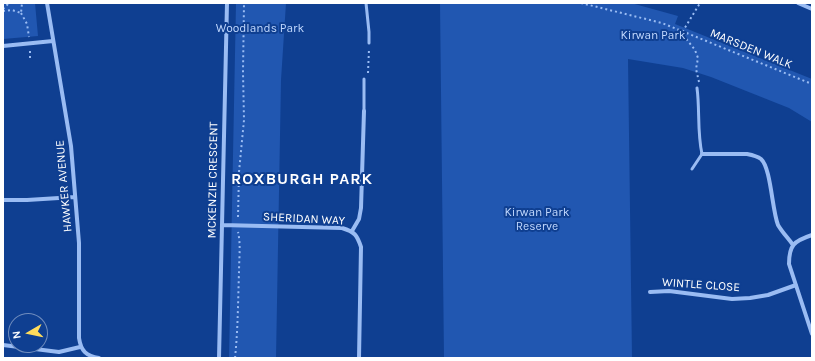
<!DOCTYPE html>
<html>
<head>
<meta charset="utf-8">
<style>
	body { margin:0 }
	#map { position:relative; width:815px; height:361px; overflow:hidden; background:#0f3f91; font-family:Karla,sans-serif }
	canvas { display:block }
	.frame { position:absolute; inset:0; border:4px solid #fff; pointer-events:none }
	.north { position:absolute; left:8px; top:313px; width:40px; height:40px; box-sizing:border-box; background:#0f3f91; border:1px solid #6f8cbd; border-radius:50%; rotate:261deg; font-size:11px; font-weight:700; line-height:16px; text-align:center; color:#fff }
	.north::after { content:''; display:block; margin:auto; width:14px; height:18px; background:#ffdc5c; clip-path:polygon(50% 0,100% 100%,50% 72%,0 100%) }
</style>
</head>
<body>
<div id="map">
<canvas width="815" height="361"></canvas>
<div class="frame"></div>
<div class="north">N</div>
</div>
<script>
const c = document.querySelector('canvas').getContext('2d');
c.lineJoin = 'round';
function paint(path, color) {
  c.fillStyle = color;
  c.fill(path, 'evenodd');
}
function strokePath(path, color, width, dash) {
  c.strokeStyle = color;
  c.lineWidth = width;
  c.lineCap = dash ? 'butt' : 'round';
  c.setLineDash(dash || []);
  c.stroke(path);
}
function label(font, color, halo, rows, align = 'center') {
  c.font = font + ' Karla,sans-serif';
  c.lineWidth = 4;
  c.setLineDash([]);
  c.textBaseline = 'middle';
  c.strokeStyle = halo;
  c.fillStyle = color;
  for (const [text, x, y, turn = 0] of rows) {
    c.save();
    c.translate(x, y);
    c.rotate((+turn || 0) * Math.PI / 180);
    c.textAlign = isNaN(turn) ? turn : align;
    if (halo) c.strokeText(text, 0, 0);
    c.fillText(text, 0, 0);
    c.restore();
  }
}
paint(new Path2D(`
	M 3,3 L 35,3 L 38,36 L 3,39 Z
	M 236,3 L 286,3 L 281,80 L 276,358 L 229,358 Z
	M 440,3 L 631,3 L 678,16 L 675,24 L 812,79 L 812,122 L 789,108 L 711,77 L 683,68 L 628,59 L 632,358 L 444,358 Z`), '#2157b1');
strokePath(new Path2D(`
	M 581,3 L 662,23 L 812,84
	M 3,9 L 9,3
	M 3,11 L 12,10 L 21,13 L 22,3
	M 21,13 L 27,24 L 29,37
	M 30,51 L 30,59
	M 368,73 L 369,49
	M 699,82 L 696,69 L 698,58 L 695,50 L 684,36 L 683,31 L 700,3
	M 238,217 L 239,172 L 244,120 L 243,72 L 244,3
	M 235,358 C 238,329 238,301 239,272 C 239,259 241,244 238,232`), '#9abcf3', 2, [2, 3]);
strokePath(new Path2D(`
	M 366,3 L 369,32 L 369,43
	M 364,111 L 364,79
	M 692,169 L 702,154 C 697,132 700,110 697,88`), '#9abcf3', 3);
strokePath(new Path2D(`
	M 47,3 L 71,146 L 79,243 L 79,338 C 81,351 86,356 99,358
	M 798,3 L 812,9
	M 3,46 L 53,41
	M 702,154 L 747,154 C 752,155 757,156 761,159 C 771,168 772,210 778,225 C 782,232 788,238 793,245
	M 3,200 L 27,200 L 75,197
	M 222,225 L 342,228 C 355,232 357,235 361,247 L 359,358
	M 352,231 L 359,219 L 361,208 L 364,111
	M 812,235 C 794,241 789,245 789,264 L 812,334
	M 650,292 L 669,291 L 732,299 L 750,298 L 768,295 L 796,285
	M 3,345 L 59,352 L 80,347
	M 219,358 L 227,3`), '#9abcf3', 4);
label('12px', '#c1d8fe', '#0f3f91', [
	["Woodlands Park",260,29],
	["Kirwan Park",653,36],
	["Kirwan Park",537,213],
	["Reserve",537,227]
]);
label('12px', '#fff', '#0f3f91', [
	["MARSDEN WALK",751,49,22],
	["MCKENZIE CRESCENT",213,180,-89],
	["HAWKER AVENUE",64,186,-95],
	["SHERIDAN WAY",304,219,3],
	["WINTLE CLOSE",701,285,4]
]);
c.letterSpacing = '1px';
label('bold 16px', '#fff', '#0f3f91', [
	["ROXBURGH PARK",302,179]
]);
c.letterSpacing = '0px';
</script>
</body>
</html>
